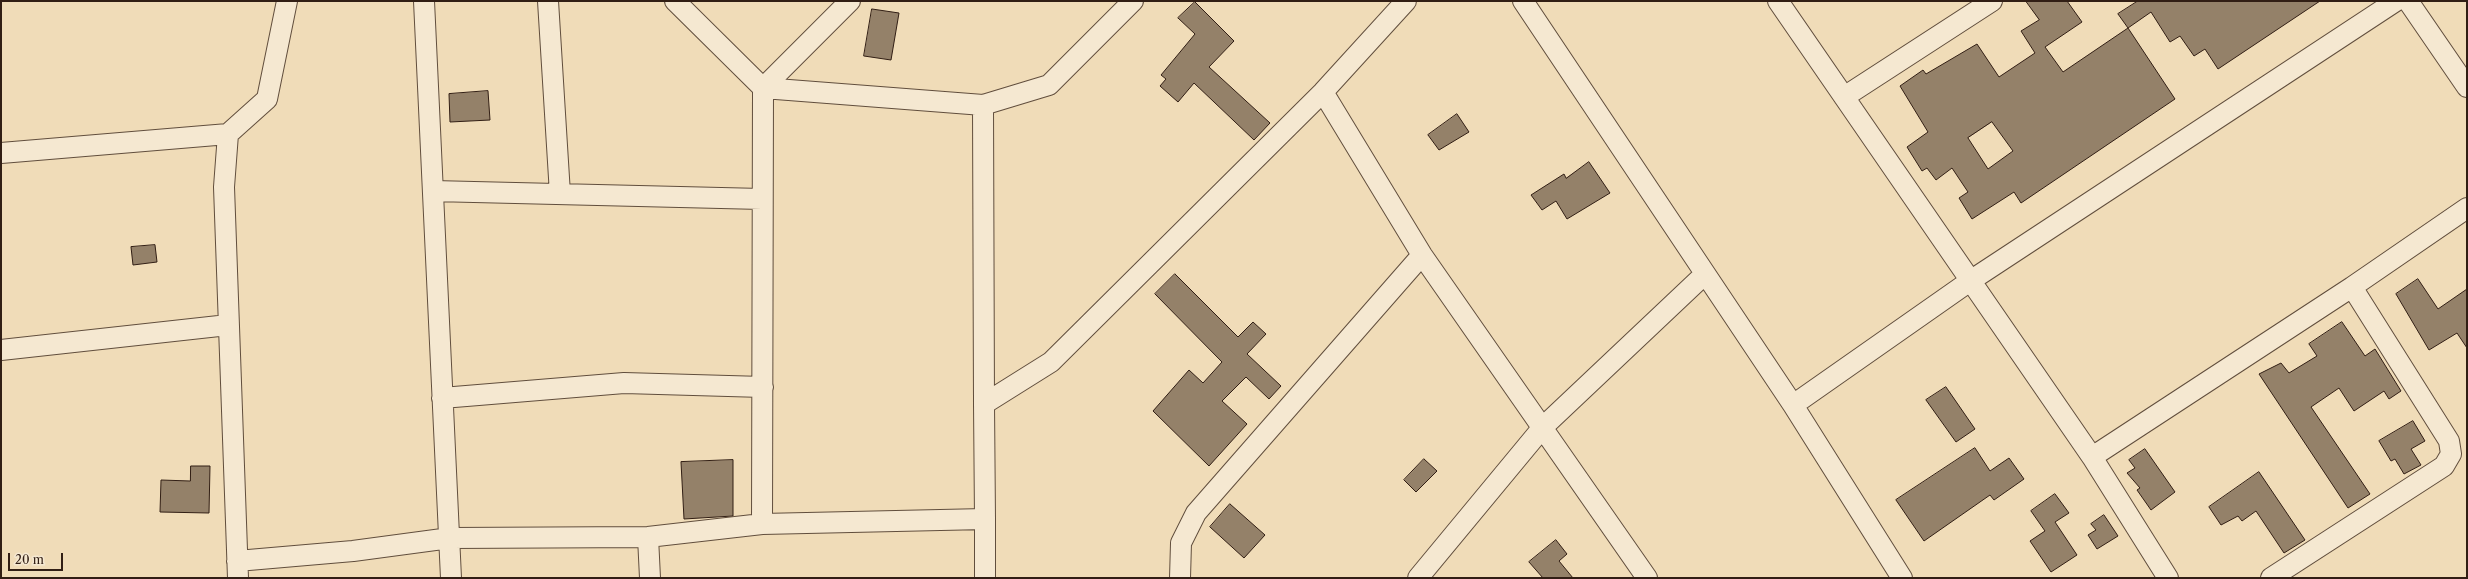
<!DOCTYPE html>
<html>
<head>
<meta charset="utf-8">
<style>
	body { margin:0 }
	#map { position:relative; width:2468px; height:579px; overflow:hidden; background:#f0dcb8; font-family:"Libre Caslon Text",serif }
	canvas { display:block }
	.frame { position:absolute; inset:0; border:2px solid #311e14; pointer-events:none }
	.scale { position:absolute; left:8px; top:553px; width:55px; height:18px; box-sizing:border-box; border:2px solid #311e14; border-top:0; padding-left:5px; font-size:12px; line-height:14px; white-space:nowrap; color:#311e14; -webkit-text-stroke:3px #f5e8d1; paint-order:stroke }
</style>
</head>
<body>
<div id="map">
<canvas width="2468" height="579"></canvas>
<div class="frame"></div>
<div class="scale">20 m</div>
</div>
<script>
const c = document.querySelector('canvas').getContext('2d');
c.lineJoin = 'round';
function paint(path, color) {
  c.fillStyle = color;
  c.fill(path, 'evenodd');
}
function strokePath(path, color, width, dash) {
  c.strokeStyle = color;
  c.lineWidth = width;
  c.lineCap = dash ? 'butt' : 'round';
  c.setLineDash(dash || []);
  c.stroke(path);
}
const building = new Path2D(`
	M 2026,1 L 2067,1 L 2082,22 L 2045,47 L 2063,72 L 2128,28 L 2175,99 L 2021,203 L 2014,192 L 1972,219 L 1959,198 L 1968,192 L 1952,168 L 1936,180 L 1927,168 L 1922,171 L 1907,147 L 1928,132 L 1900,86 L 1923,70 L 1926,74 L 1977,44 L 1999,77 L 2035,53 L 2021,31 L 2039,20 ZM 1992,122 L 2013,151 L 1988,169 L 1968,138 Z
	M 2138,1 L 2320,1 L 2218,69 L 2205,49 L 2194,56 L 2180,36 L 2170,42 L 2151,12 L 2128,28 L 2118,14 Z
	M 1195,2 L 1234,41 L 1209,67 L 1270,123 L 1254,140 L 1194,83 L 1178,102 L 1160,86 L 1166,79 L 1161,75 L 1195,34 L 1178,18 Z
	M 872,9 L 899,13 L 891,60 L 864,56 Z
	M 488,91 L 490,120 L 450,122 L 449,94 Z
	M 1457,114 L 1469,132 L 1439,150 L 1428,135 Z
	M 1589,162 L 1610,193 L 1567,219 L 1556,201 L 1542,210 L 1531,195 L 1564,174 L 1566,178 Z
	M 155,245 L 157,262 L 133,265 L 131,247 Z
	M 1175,274 L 1238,337 L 1253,322 L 1266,334 L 1247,354 L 1281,386 L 1269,399 L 1246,377 L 1222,401 L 1247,424 L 1209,466 L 1153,411 L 1189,370 L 1203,383 L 1222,362 L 1155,294 Z
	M 2418,279 L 2438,309 L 2467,289 L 2467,348 L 2457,333 L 2429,350 L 2396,294 Z
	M 2342,322 L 2365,356 L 2375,349 L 2401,391 L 2389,399 L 2384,391 L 2354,411 L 2339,388 L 2311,407 L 2370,494 L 2348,508 L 2259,374 L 2281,363 L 2289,373 L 2317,356 L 2309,344 Z
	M 1946,387 L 1975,429 L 1956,442 L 1926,400 Z
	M 2413,421 L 2425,441 L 2411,449 L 2421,465 L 2404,474 L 2395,459 L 2391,461 L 2379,441 Z
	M 1975,448 L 1990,471 L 2009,458 L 2024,479 L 1994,500 L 1990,495 L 1924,541 L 1896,500 Z
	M 2145,449 L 2175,492 L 2151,510 L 2137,490 L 2140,488 L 2127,473 L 2135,468 L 2129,460 Z
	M 1424,459 L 1437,471 L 1416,492 L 1404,480 Z
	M 733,460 L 733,516 L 684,519 L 681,462 Z
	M 191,466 L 210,466 L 209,513 L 160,512 L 161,480 L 190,481 Z
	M 2259,472 L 2305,540 L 2284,553 L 2256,511 L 2242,521 L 2238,516 L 2221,525 L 2209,507 Z
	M 2055,494 L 2069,513 L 2055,522 L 2077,555 L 2051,572 L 2030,541 L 2045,531 L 2031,511 Z
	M 1230,504 L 1265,535 L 1244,558 L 1210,527 Z
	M 2104,515 L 2118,536 L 2097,549 L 2088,535 L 2096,530 L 2091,524 Z
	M 1556,540 L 1567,554 L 1559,561 L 1573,578 L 1543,578 L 1529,562 Z`);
paint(building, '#948169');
strokePath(building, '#311e14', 1);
const street = new Path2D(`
	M 424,1 L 451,578
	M 548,1 L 560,194
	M 675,1 L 763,88 L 983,105 L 1049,85 L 1133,1
	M 1523,1 L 1793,405 L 1902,578
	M 1778,1 L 2092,457 L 2168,578
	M 2408,1 L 2467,87
	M 1323,92 L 1422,255 L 1647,578
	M 1844,97 L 1992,1
	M 983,105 L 984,404
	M 228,134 L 224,187 L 238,578
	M 1,153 L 228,134 L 267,99 L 287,1
	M 433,191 L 762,199
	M 1,350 L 228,325
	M 442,398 L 624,383 L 763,387
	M 1793,405 L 1970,281 L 2396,1
	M 2092,457 L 2352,287 L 2467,208
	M 985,519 L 985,578
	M 762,524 L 763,88 L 850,1
	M 648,537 L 650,578
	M 237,561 L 353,551 L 450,538 L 648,537 L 762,524 L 985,519 L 984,404 L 1051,362 L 1323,92 L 1406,1
	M 1180,578 L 1181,543 L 1196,513 L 1422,255
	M 1418,578 L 1543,427 L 1705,274
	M 2271,578 L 2444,466 L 2451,454 L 2449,441 L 2352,287`);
strokePath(street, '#614e3d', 22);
strokePath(street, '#f5e8d1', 20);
</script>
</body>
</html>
